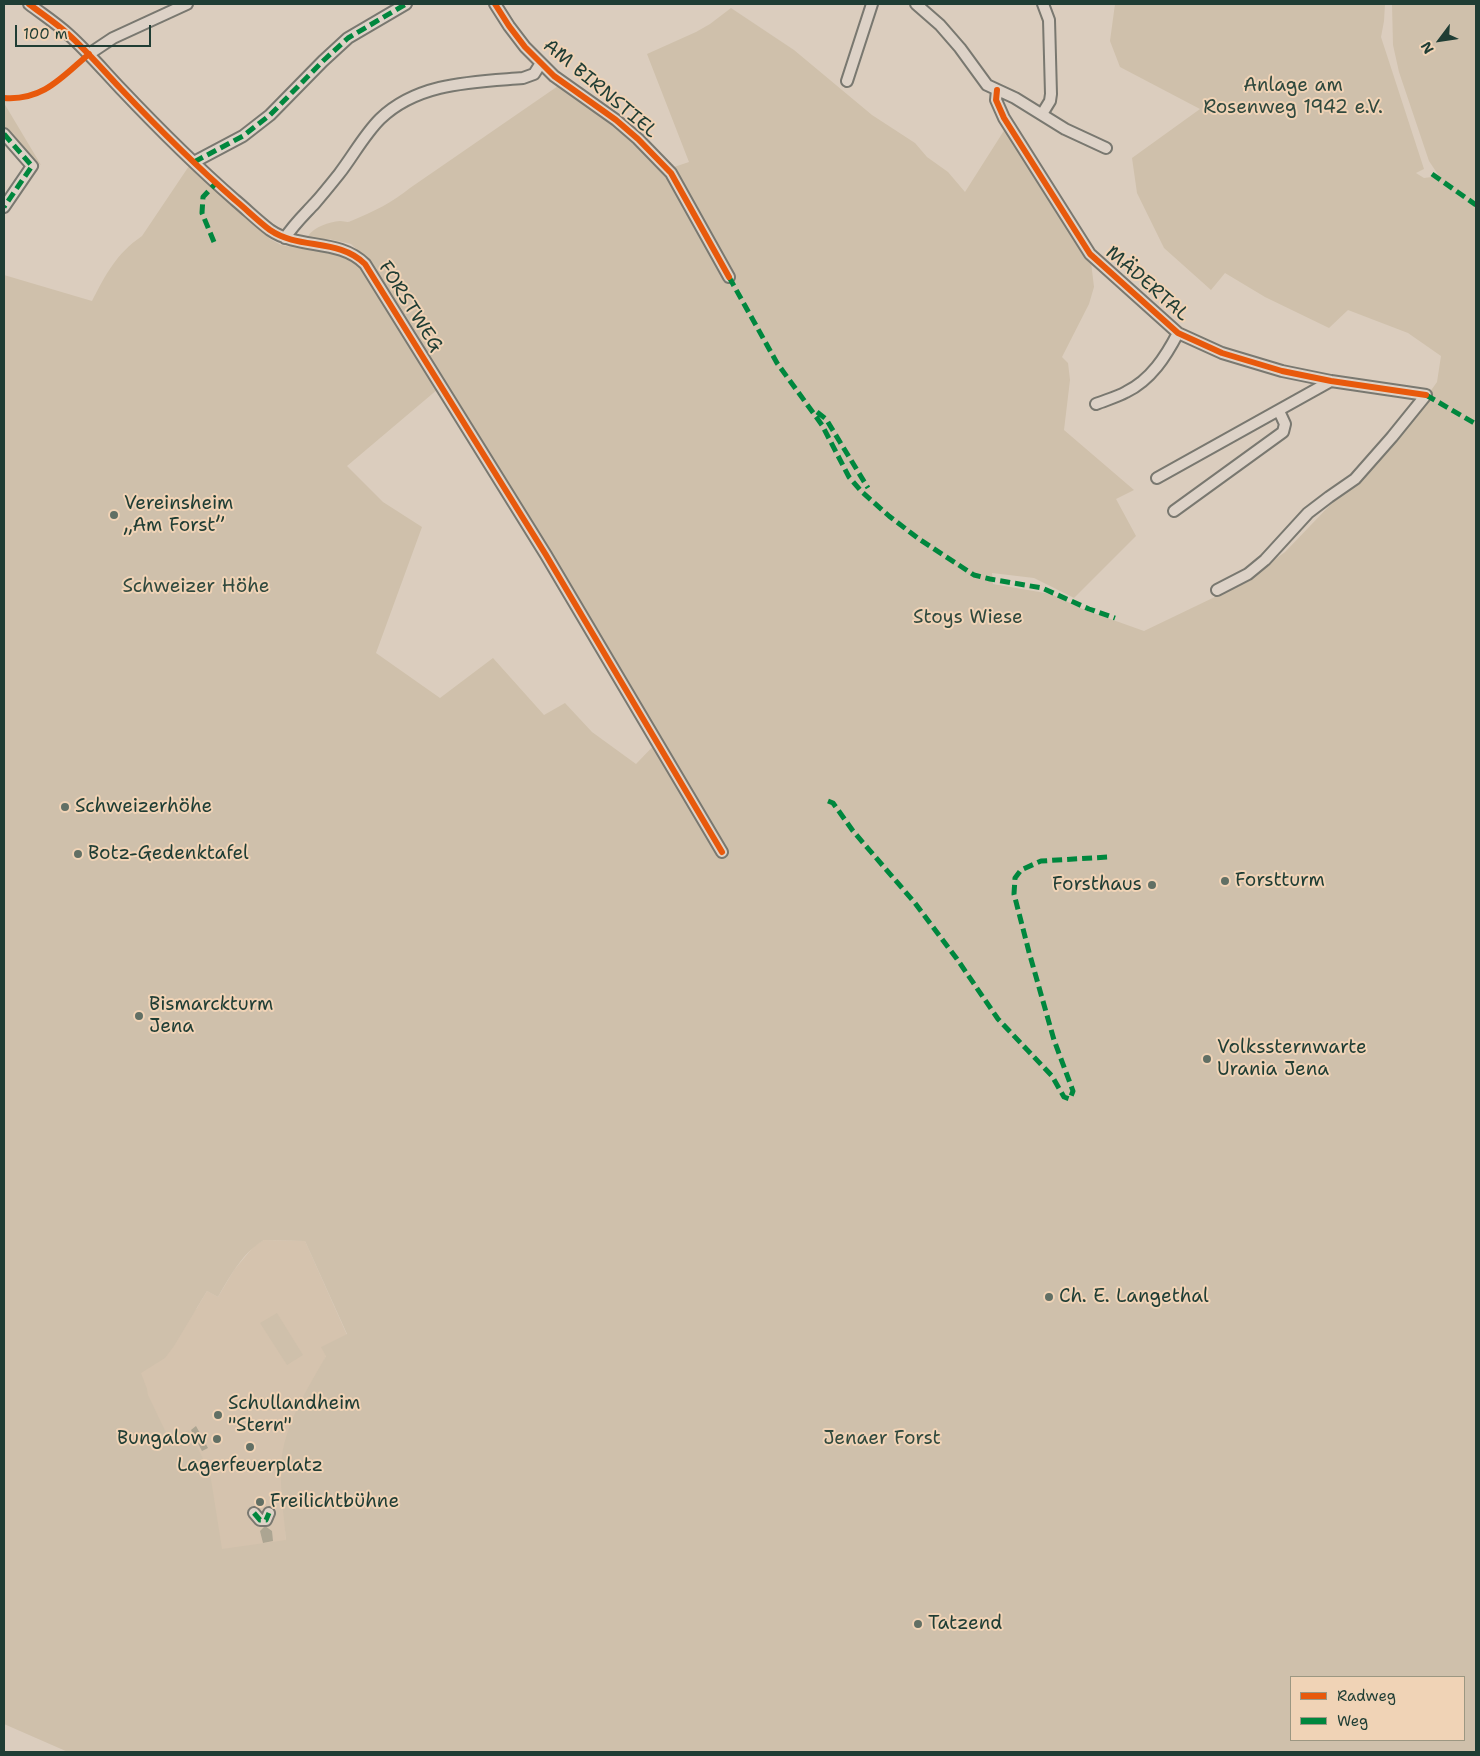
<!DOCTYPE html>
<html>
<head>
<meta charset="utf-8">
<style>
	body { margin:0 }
	#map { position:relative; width:1480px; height:1756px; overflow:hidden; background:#dbcdbe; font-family:"Shantell Sans",sans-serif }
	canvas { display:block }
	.frame { position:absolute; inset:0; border:5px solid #1f3d34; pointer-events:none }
	.legend { position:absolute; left:1290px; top:1676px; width:175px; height:65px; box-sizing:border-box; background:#f0d3b6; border:1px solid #9c9782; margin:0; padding:6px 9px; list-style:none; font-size:15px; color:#1f3d34 }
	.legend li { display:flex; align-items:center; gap:10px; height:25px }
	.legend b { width:25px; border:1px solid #9c9782 }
	.north { position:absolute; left:1415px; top:15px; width:50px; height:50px; -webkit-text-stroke:4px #f0d3b6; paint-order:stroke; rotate:239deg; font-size:14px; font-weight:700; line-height:20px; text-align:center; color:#1f3d34 }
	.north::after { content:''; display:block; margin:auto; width:18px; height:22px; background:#1f3d34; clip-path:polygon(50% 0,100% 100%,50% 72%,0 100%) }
	.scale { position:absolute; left:15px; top:25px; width:136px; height:22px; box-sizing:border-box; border:2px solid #1f3d34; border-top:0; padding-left:6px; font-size:15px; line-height:18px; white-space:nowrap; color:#1f3d34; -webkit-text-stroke:4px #f0d3b6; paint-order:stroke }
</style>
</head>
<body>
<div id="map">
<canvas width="1480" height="1756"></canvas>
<div class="frame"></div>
<ul class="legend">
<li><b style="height:6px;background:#e8590c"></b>Radweg</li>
<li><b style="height:6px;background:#00873e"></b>Weg</li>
</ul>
<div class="north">N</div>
<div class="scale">100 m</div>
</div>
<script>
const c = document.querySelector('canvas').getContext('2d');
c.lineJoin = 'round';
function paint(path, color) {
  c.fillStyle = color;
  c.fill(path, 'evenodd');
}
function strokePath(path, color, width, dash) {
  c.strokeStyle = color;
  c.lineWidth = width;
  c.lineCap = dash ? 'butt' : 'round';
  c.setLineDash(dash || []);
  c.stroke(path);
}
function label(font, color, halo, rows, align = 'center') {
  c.font = font + ' "Shantell Sans",sans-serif';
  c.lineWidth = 4;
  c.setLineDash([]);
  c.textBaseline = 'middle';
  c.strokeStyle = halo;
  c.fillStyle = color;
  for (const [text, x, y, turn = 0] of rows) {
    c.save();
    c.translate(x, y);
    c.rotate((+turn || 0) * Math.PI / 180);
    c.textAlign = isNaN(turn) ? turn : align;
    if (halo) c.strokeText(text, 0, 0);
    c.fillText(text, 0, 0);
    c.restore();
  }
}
paint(new Path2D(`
	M 264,1240 L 305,1241 L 347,1335 L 326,1356 L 281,1466 L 286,1540 L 228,1589 L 154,1435 L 140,1373 L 197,1308 L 207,1291 L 218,1297 L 234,1270 L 255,1245 Z`), '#d5c3ae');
paint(new Path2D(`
	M 1115,4 L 1385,4 L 1384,21 L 1381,37 L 1424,169 L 1416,173 L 1424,178 L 1439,176 L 1429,161 L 1399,72 L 1393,45 L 1392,4 L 1476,4 L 1476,1752 L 68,1752 L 4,1724 L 4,275 L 92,301 C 106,274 116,254 142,236 L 189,166 L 270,239 L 281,245 L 308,250 L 309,248 L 328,249 L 356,259 L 372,281 L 438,389 L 347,466 L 383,502 L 422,527 L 376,653 L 440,698 L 493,658 L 544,715 L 565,703 L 592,732 L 636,764 L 661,738 L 367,260 L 351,244 L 329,239 L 311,239 L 308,236 C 314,227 329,222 340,221 C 345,221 347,223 351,221 C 373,212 393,202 410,188 L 558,86 L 590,105 L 671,168 L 689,162 L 647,54 L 696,32 L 710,24 L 731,8 L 794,50 L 872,115 L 915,143 L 927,157 L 948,172 L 965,192 L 1005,129 L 1091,262 L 1094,287 L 1089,304 L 1062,357 L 1068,363 L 1070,380 L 1064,430 L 1134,490 L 1116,499 L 1136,536 L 1074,598 L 1034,578 L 992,573 L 993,584 L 1051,594 L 1085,610 L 1144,631 L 1221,594 L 1253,575 L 1285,552 L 1405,427 L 1437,382 L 1441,356 L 1408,333 L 1348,310 L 1329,328 L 1265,297 L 1225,273 L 1211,290 L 1164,248 L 1137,193 L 1132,158 L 1200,109 L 1120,67 L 1110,41 ZM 264,1240 L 305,1241 L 347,1334 L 321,1347 L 326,1356 C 307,1390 283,1426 281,1466 C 280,1490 284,1516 286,1540 L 222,1549 L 210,1473 L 189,1430 L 169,1439 L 148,1395 L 147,1389 L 141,1373 L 165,1358 L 174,1346 L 207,1291 L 218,1297 C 230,1276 243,1252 264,1240 ZM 1291,1677 L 1464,1677 L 1464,1740 L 1291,1740 Z
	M 4,103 L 41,165 L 25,155 L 13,137 L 4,126 Z
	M 277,1313 L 303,1355 L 287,1365 L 260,1323 Z`), '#cfc0ab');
paint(new Path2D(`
	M 196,1426 L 208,1448 L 202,1451 L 191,1430 Z
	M 265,1526 L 272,1531 L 273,1541 L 263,1543 L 260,1531 Z`), '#aca592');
const street = new Path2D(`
	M 29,4 C 42,14 56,23 68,34 C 87,51 103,70 121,89 C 157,127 195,165 235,200 C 247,210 258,221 270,230 C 299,250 339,238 365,264 L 546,555 L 722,852
	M 495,4 L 509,26 L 525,47 L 554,76 L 616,120 L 638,139 L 671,173 L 729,277
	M 916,4 L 940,25 L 960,48 L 987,85 L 1015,98 L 1065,129 L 1106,148
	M 89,54 L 113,38 L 187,4
	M 847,81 L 872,4
	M 997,90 L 996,100 L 1004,118 L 1090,254 L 1178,333 L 1222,353 L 1282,371 L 1331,381 L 1426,395
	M 1042,114 L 1050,101 L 1051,94 L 1049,20 L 1043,4
	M 4,134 L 32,166 L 4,207
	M 194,162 L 243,136 L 270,115 L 323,61 L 348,38 L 406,4
	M 285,238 C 294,224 304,215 315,203 C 323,194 331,184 339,174 C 353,156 364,135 380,119 C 418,82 474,82 523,78 L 534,74 L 541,63
	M 1096,404 C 1106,400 1117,397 1126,392 C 1151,380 1166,356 1178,333
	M 1157,478 L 1331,381
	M 1174,511 L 1283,432 L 1285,424 L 1279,411
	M 1217,590 L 1248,574 L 1265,560 L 1308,513 L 1329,497 L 1355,479 L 1392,437 L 1426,395
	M 254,1513 L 260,1520 L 266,1520 L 269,1513`);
strokePath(street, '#797870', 14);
strokePath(street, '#ddd2c7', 10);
strokePath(new Path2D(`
	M 4,134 L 32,166 L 4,207
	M 194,162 L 243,136 L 270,115 L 323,61 L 348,38 L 406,4
	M 1432,174 L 1476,205
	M 214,242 L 202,213 L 203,197 L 216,183
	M 729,277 L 777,363 L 822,425 L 849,477 L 862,492 L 889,516 L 919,539 L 974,575 L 990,579 L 1042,588 L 1089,609 L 1115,618
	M 1426,395 L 1476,424
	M 817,412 L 826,419 L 868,488
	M 828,801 L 833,803 L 853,831 L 915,903 L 957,959 L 998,1019 L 1052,1076 L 1064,1097 L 1070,1099 L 1073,1091 L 1054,1040 L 1029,952 L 1014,894 L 1015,878 L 1021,870 L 1041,861 L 1108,857
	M 254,1513 L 260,1520 L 266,1520 L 269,1513`), '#00873e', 5, [10, 5]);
strokePath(new Path2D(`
	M 29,4 C 42,14 56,23 68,34 C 87,51 103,70 121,89 C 157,127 195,165 235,200 C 247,210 258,221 270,230 C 299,250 339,238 365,264 L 546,555 L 722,852
	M 495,4 L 509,26 L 525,47 L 554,76 L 616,120 L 638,139 L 671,173 L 729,277
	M 997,90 L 996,100 L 1004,118 L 1090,254 L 1178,333 L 1222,353 L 1282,371 L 1331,381 L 1426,395
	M 4,98 C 43,101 62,77 89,54`), '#e8590c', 6);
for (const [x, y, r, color] of [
	[114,515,5,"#616f64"],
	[65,807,5,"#616f64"],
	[78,854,5,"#616f64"],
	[1225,881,5,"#616f64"],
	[1152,885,5,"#616f64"],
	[139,1016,5,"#616f64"],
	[1207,1059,5,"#616f64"],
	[1049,1297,5,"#616f64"],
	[218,1415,5,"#616f64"],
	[217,1439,5,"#616f64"],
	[250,1447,5,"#616f64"],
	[260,1502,5,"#616f64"],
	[918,1624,5,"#616f64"]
]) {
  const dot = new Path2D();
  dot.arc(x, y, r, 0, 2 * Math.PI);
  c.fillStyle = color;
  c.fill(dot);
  strokePath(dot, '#f0d3b6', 2);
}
label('19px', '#30493e', '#f0d3b6', [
	["Anlage am",1293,86],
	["Rosenweg 1942 e.V.",1293,108],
	["Schweizer Höhe",196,587],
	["Stoys Wiese",968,618],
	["Jenaer Forst",882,1439]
]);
label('19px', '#1f3d34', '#f0d3b6', [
	["AM BIRNSTIEL",600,89,40],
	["MÄDERTAL",1147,284,41],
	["FORSTWEG",410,307,58]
]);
label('19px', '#1f3d34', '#f0d3b6', [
	["Vereinsheim",124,504],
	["„Am Forst”",124,526],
	["Schweizerhöhe",75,807],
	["Botz-Gedenktafel",88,854],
	["Forstturm",1235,881],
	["Forsthaus",1142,885,"right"],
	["Bismarckturm",149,1005],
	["Jena",149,1027],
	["Volkssternwarte",1217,1048],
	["Urania Jena",1217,1070],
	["Ch. E. Langethal",1059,1297],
	["Schullandheim",228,1404],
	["\"Stern\"",228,1426],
	["Bungalow",207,1439,"right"],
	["Lagerfeuerplatz",250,1466,"center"],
	["Freilichtbühne",270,1502],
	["Tatzend",928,1624]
], 'left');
</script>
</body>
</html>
